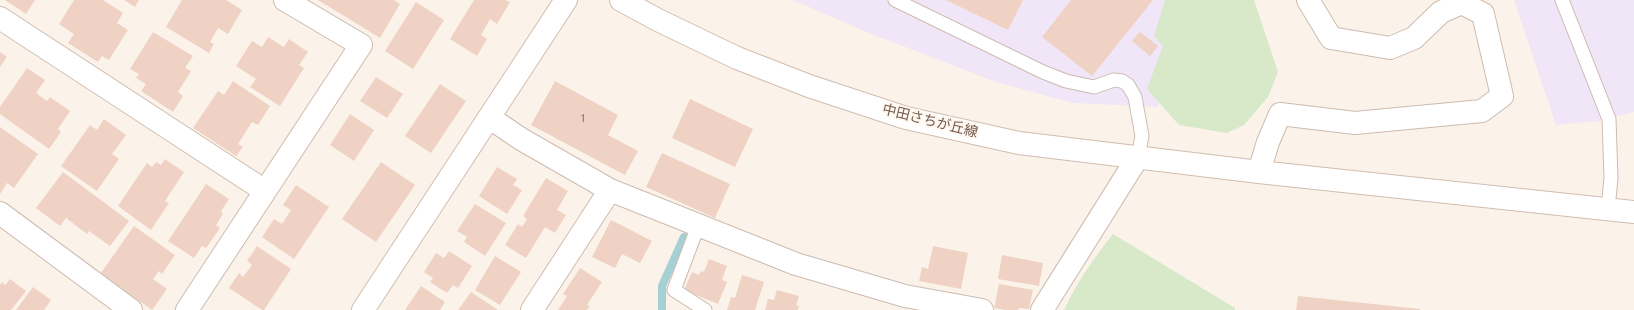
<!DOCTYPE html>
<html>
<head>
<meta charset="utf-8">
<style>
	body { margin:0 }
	canvas { display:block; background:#fbf3e9 }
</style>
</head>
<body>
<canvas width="1634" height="310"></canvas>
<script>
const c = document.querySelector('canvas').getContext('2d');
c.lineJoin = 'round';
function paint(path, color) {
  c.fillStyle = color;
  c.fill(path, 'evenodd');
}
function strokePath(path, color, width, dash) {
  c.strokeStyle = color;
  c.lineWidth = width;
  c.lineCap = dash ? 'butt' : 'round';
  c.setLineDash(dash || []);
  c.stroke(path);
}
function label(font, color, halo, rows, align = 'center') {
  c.font = font + ' "Public Sans","Noto Sans JP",sans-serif';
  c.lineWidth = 4;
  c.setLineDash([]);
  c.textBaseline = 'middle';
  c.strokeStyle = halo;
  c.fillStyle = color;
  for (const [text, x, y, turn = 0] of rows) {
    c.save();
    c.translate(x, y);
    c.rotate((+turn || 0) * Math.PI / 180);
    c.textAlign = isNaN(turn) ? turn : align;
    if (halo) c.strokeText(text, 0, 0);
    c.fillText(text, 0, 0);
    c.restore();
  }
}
paint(new Path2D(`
	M 793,0 L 1186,0 L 1173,39 L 1158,107 L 1073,103 L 996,82 L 869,33 Z
	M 1514,0 L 1634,0 L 1634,112 L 1599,121 L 1556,125 Z`), '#f0e6f8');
paint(new Path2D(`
	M 1165,0 L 1254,0 L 1278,72 L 1268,97 L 1244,125 L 1227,133 L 1179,125 L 1147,89 L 1163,46 L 1154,36 Z
	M 1113,234 L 1235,308 L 1235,310 L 1064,310 C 1077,282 1094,258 1113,234 Z`), '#d7e9c8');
strokePath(new Path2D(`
	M 662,310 L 662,286 L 684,237`), '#a5d1d5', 8);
paint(new Path2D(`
	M 5,0 L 35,0 L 26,14 Z
	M 74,0 L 103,0 L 123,13 L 117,23 L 128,30 L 109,60 L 102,56 L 98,62 L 68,43 L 74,34 L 59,24 Z
	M 124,0 L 139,0 L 135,7 Z
	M 182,0 L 226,0 L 242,10 L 228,34 L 218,28 L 210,42 L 214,44 L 209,53 L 166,27 Z
	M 318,0 L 394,0 L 400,4 L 380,38 Z
	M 474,0 L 505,0 L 510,2 L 497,24 L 490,19 L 481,35 L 487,39 L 477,56 L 450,39 Z
	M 946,0 L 1023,0 L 1008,30 Z
	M 1071,0 L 1153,0 L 1092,76 L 1042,37 Z
	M 416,2 L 444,20 L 413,69 L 385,51 Z
	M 153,32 L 193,56 L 185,68 L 191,71 L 178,92 L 183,96 L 173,112 L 141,91 L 146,84 L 136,78 L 139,74 L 130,69 Z
	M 1140,32 L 1158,46 L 1150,56 L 1132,41 Z
	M 268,37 L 284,47 L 289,39 L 308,52 L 299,65 L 304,68 L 280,106 L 250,87 L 256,79 L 236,66 L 252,41 L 262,47 Z
	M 0,52 L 7,57 L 0,67 Z
	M 27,68 L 45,80 L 36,93 L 47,101 L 50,97 L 70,111 L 58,129 L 61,132 L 49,149 L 0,114 L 0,107 Z
	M 376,77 L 403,94 L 387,118 L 360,101 Z
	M 233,81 L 270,106 L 258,125 L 252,122 L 238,144 L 243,147 L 236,156 L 193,128 L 218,91 L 224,95 Z
	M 555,81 L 618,115 L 608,135 L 638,151 L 625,175 L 531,125 Z
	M 440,84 L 466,101 L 431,153 L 405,136 Z
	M 690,99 L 753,129 L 735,167 L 672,138 Z
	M 350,114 L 374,130 L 354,161 L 330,145 Z
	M 104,119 L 126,135 L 112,154 L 119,159 L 97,191 L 61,166 L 90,125 L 97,130 Z
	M 0,127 L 38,154 L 14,188 L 7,183 L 0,194 Z
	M 662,153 L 730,184 L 715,218 L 646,187 Z
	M 165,159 L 184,172 L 165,201 L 169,203 L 151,230 L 118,206 L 147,163 L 152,167 L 156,162 L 161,165 Z
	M 381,162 L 415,185 L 376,242 L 342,219 Z
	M 497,167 L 517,179 L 513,185 L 522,190 L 507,214 L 479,196 Z
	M 63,172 L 129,221 L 110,246 L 89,231 L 87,234 L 66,218 L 60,226 L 36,208 Z
	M 546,178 L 568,191 L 557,210 L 566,215 L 555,233 L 545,227 L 526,258 L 505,245 L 518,224 L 522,227 L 527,219 L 523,216 Z
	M 206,184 L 229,199 L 221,211 L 223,214 L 216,225 L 220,228 L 206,248 L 202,246 L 194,258 L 168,241 Z
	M 296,185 L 329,207 L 294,259 L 262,237 L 274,219 L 282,224 L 291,210 L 283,205 Z
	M 475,204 L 506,223 L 485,256 L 464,242 L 467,237 L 457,231 Z
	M 611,220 L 652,241 L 640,263 L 622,254 L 615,268 L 592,257 Z
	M 134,226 L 175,255 L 162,274 L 159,271 L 153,279 L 167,289 L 152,310 L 101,273 Z
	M 257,246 L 291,269 L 264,310 L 262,310 L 229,288 L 239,273 L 243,277 L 252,265 L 247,261 Z
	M 933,246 L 968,253 L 961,289 L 919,281 L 922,267 L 928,269 Z
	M 449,251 L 472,266 L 458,288 L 453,285 L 447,293 L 430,282 L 433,278 L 424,272 L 436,253 L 444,258 Z
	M 1002,255 L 1043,263 L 1039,286 L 998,279 Z
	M 495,256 L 521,272 L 500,305 L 475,290 Z
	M 709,259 L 727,266 L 722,280 L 727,282 L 718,304 L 684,290 L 692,272 L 699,275 L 701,271 L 704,272 Z
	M 580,268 L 602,282 L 587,305 L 590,306 L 587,310 L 558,310 L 567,296 L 563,294 Z
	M 742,275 L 764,282 L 755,310 L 727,310 L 731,297 L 735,298 Z
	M 10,279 L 26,291 L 11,310 L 0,310 L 0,285 L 2,282 L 5,285 Z
	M 999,284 L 1033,290 L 1029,309 L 1019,308 L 1018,310 L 1006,310 L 994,308 Z
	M 421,286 L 445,302 L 440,310 L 405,310 Z
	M 33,287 L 51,300 L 44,310 L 16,310 Z
	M 777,290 L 799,296 L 796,305 L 799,306 L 798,310 L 765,310 L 768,299 L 774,300 Z
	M 471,292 L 498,310 L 458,310 Z
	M 1298,296 L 1420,309 L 1420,310 L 1296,310 Z`), '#efd2c3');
const lane = new Path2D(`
	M 895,0 L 1043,72 L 1066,81 L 1094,87 L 1114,80 L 1122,81 L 1128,85 L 1135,97 L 1142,136 L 1138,157
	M 1562,0 L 1609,119 L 1611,178 L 1608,209
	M 698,226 L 674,290 L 705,310`);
const street = new Path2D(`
	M 0,18 L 265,191
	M 490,118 L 521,139 L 610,190 L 796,264 L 905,296 L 982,310
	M 1259,172 L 1268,142 L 1280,114 L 1355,123 L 1482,111 L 1502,96 L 1483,14 L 1462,3 L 1441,12 L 1414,38 L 1390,48 L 1331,38 L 1308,0
	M 0,213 L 131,310
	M 187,310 L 361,45 L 285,0
	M 532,310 L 610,190
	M 1042,310 L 1138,157`);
const secondary = new Path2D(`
	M 621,0 L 658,20 L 737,58 L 809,86 L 906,118 L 1019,143 L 1259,172 L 1634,212
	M 363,310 L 566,0`);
strokePath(lane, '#cdbbb0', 15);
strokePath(street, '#cdbbb0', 24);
strokePath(secondary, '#d2bdb0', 24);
strokePath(lane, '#fff', 13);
strokePath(street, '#fff', 22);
strokePath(secondary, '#fff', 22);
label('12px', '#94786b', null, [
	["1",583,118]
]);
label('14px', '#755a4e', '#fef8f0', [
	["中田さちが丘線",930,121,14]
]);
</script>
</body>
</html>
